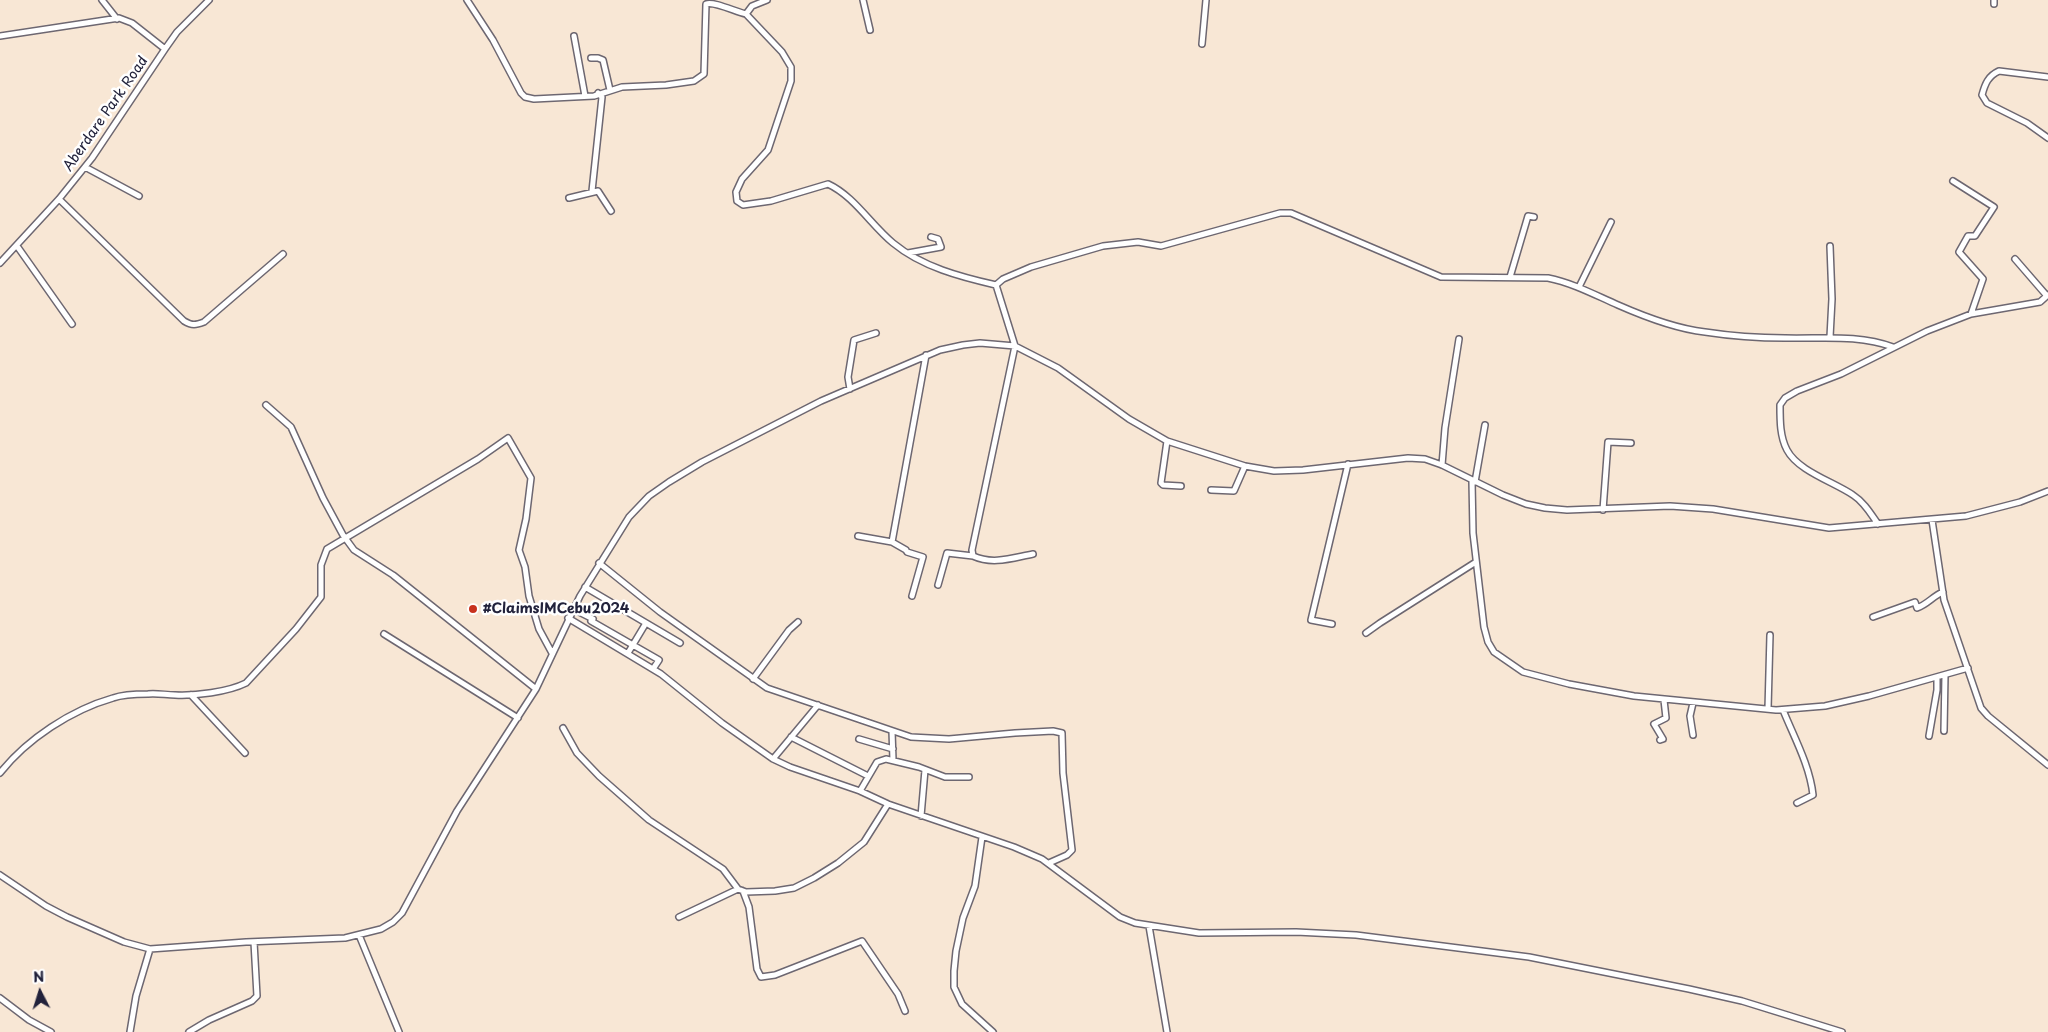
<!DOCTYPE html>
<html>
<head>
<meta charset="utf-8">
<style>
	body { margin:0 }
	#map { position:relative; width:2048px; height:1032px; overflow:hidden; background:#f8e7d5; font-family:"Playpen Sans",sans-serif }
	canvas { display:block }
	.north { position:absolute; left:15px; top:967px; width:50px; height:50px; -webkit-text-stroke:4px #fff; paint-order:stroke; rotate:355deg; font-size:14px; font-weight:700; line-height:20px; text-align:center; color:#22223b }
	.north::after { content:''; display:block; margin:auto; width:18px; height:22px; background:#22223b; clip-path:polygon(50% 0,100% 100%,50% 72%,0 100%) }
</style>
</head>
<body>
<div id="map">
<canvas width="2048" height="1032"></canvas>
<div class="north">N</div>
</div>
<script>
const c = document.querySelector('canvas').getContext('2d');
c.lineJoin = 'round';
function strokePath(path, color, width, dash) {
  c.strokeStyle = color;
  c.lineWidth = width;
  c.lineCap = dash ? 'butt' : 'round';
  c.setLineDash(dash || []);
  c.stroke(path);
}
function label(font, color, halo, rows, align = 'center') {
  c.font = font + ' "Playpen Sans",sans-serif';
  c.lineWidth = 5;
  c.setLineDash([]);
  c.textBaseline = 'middle';
  c.strokeStyle = halo;
  c.fillStyle = color;
  for (const [text, x, y, turn = 0] of rows) {
    c.save();
    c.translate(x, y);
    c.rotate((+turn || 0) * Math.PI / 180);
    c.textAlign = isNaN(turn) ? turn : align;
    if (halo) c.strokeText(text, 0, 0);
    c.fillText(text, 0, 0);
    c.restore();
  }
}
const minor = new Path2D(`
	M 102,0 L 117,19
	M 467,0 L 493,40 L 521,93 L 525,97 L 534,99 L 594,96 L 622,87 L 666,85 L 694,81 L 704,74 L 706,4 C 714,1 736,12 746,14
	M 767,0 L 752,6 L 746,14 L 782,52 L 791,67 L 791,81 L 768,150 L 742,179 L 736,192 L 737,201 L 743,205 L 771,201 L 828,184 C 854,196 871,225 893,243 C 922,267 961,277 996,285 L 1015,346 L 972,550 L 973,556 C 993,565 1012,558 1033,554
	M 863,0 L 870,30
	M 1994,4 L 1994,0
	M 0,36 L 119,18 L 132,23 L 165,49
	M 574,36 L 585,96
	M 1202,44 L 1206,0
	M 591,58 L 598,58 L 603,60 L 610,90
	M 2048,77 L 1999,71 C 1988,76 1985,84 1982,95 L 1987,103 L 2027,123 L 2048,138
	M 85,167 L 139,196
	M 1953,181 L 1994,207 L 1975,236 L 1968,236 L 1959,252 L 1983,279 L 1971,314
	M 592,191 L 602,97 L 598,93
	M 569,198 L 598,191 L 611,211
	M 59,199 L 184,321 C 192,326 196,325 204,322 L 283,254
	M 17,246 L 72,324
	M 1830,246 L 1832,299 L 1830,337
	M 908,253 L 941,247 L 938,239 L 931,237
	M 2015,259 L 2047,296
	M 0,263 L 59,199 L 92,158 L 165,49 L 177,32 L 209,0
	M 1510,277 L 1528,216 L 1534,217
	M 996,285 L 1003,279 L 1031,267 L 1103,246 L 1138,242 L 1161,246 L 1280,213 L 1291,213 L 1441,277 L 1548,278 C 1573,283 1595,295 1618,305 C 1643,316 1678,329 1705,332 C 1731,336 1759,338 1785,338 C 1821,339 1858,334 1893,347
	M 1579,287 L 1611,222
	M 850,389 L 848,377 L 854,340 L 876,333
	M 266,405 L 291,427 L 323,498 L 343,535 L 354,550 L 393,575 L 536,689
	M 1167,441 L 1161,483 L 1163,485 L 1181,486
	M 1442,465 L 1445,428 L 1459,339
	M 1472,481 L 1473,533 L 1484,627 L 1488,642 L 1494,652 L 1523,672 L 1569,684 L 1634,696 L 1776,710 L 1825,706 L 1869,696 L 1968,668
	M 1475,482 L 1485,425
	M 1211,490 L 1234,491 L 1245,466
	M 1603,510 L 1608,442 L 1631,443
	M 1932,520 L 1944,600 L 1981,708 L 1988,716 L 2048,765
	M 1878,524 C 1871,514 1864,502 1853,495 C 1834,482 1798,471 1787,450 C 1780,437 1780,421 1780,405 L 1785,398 L 1797,391 L 1841,374 L 1927,331 L 1971,314 L 2040,302 L 2048,295
	M 858,536 L 892,542 L 906,550 L 907,552 L 923,557 L 912,596
	M 892,542 L 926,355
	M 599,563 L 660,612 L 767,688 L 911,737 L 949,739 L 1015,733 L 1053,731 L 1062,733 L 1063,773 L 1072,850 L 1067,855 L 1049,863
	M 938,585 L 947,553 L 973,556
	M 585,587 L 680,643
	M 573,609 L 593,619 L 592,621
	M 1873,617 L 1915,602 L 1917,608 C 1928,604 1933,596 1943,592
	M 568,618 L 661,674 L 722,723 L 773,759 L 790,767 L 860,791 L 888,804 L 1014,847 L 1042,859 L 1120,917 L 1135,923 L 1199,933 L 1296,932 L 1356,935 L 1529,957 L 1689,989 L 1742,1001 L 1842,1032
	M 591,621 L 659,660 L 653,669
	M 1332,624 L 1311,620 L 1348,464
	M 1366,633 L 1380,623 L 1476,562
	M 384,634 L 518,718
	M 628,653 L 646,623
	M 753,679 L 789,630 L 798,622
	M 191,695 L 245,753
	M 1768,709 L 1770,635
	M 1783,710 C 1794,737 1810,766 1813,795 L 1797,803
	M 563,728 L 577,753 L 599,776 L 649,820 L 723,869 L 738,889 L 746,892 L 775,891 L 794,888 L 814,878 L 838,863 L 864,842 L 888,804
	M 892,731 L 893,760
	M 1944,731 L 1945,675
	M 1693,735 L 1690,716 L 1693,703
	M 1929,736 L 1937,690 L 1937,677
	M 791,737 L 868,776
	M 859,739 L 893,749
	M 1660,740 L 1663,739 L 1654,724 L 1666,718 L 1664,700
	M 773,759 L 818,705
	M 0,773 C 27,739 71,710 113,698 C 124,694 137,694 148,694 C 157,693 166,695 175,695 C 195,696 228,692 246,683 L 296,629 L 321,597 L 321,565 L 327,549 L 478,459 L 508,438 L 531,478 L 526,519 L 519,550 L 525,567 L 529,596 L 539,629 L 552,653
	M 860,791 L 877,762 L 886,759 L 919,767 L 945,777 L 969,777
	M 921,816 L 925,770
	M 982,837 L 975,886 L 963,918 L 956,951 L 954,971 L 954,987 L 962,1004 L 993,1032
	M 0,875 L 46,906 L 67,917 L 124,942 L 150,949 L 246,942 L 345,938 L 381,929 L 393,922 L 402,913 L 457,811 L 536,689 L 580,596 L 629,517 L 649,496 L 669,482 L 702,462 L 821,401 L 940,350 L 963,345 L 980,343 L 1015,346 L 1058,368 L 1129,419 L 1167,441 L 1245,466 L 1274,471 L 1303,470 L 1408,458 L 1425,459 L 1442,465 L 1503,495 L 1526,504 L 1545,508 L 1567,510 L 1670,506 L 1713,509 L 1829,528 L 1966,516 L 2020,502 L 2048,491
	M 743,891 L 749,907 L 757,969 L 761,977 L 775,975 L 862,941 L 898,994 L 905,1011
	M 679,917 L 738,889
	M 1149,926 L 1167,1032
	M 359,935 L 399,1032
	M 0,998 L 29,1020 L 51,1032
	M 130,1032 L 136,996 L 150,949
	M 189,1032 L 209,1020 L 252,1001 L 257,996 L 254,942`);
strokePath(minor, '#6d6771', 8);
strokePath(minor, '#fff', 5);
for (const [x, y, r, color] of [
	[473,609,5,"#c8321e"]
]) {
  const dot = new Path2D();
  dot.arc(x, y, r, 0, 2 * Math.PI);
  c.fillStyle = color;
  c.fill(dot);
  strokePath(dot, '#fff', 2);
}
label('14px', '#22223b', '#fff', [
	["Aberdare Park Road",106,114,-55]
]);
label('bold 14px', '#22223b', '#fff', [
	["#ClaimsIMCebu2024",483,609]
], 'left');
</script>
</body>
</html>
